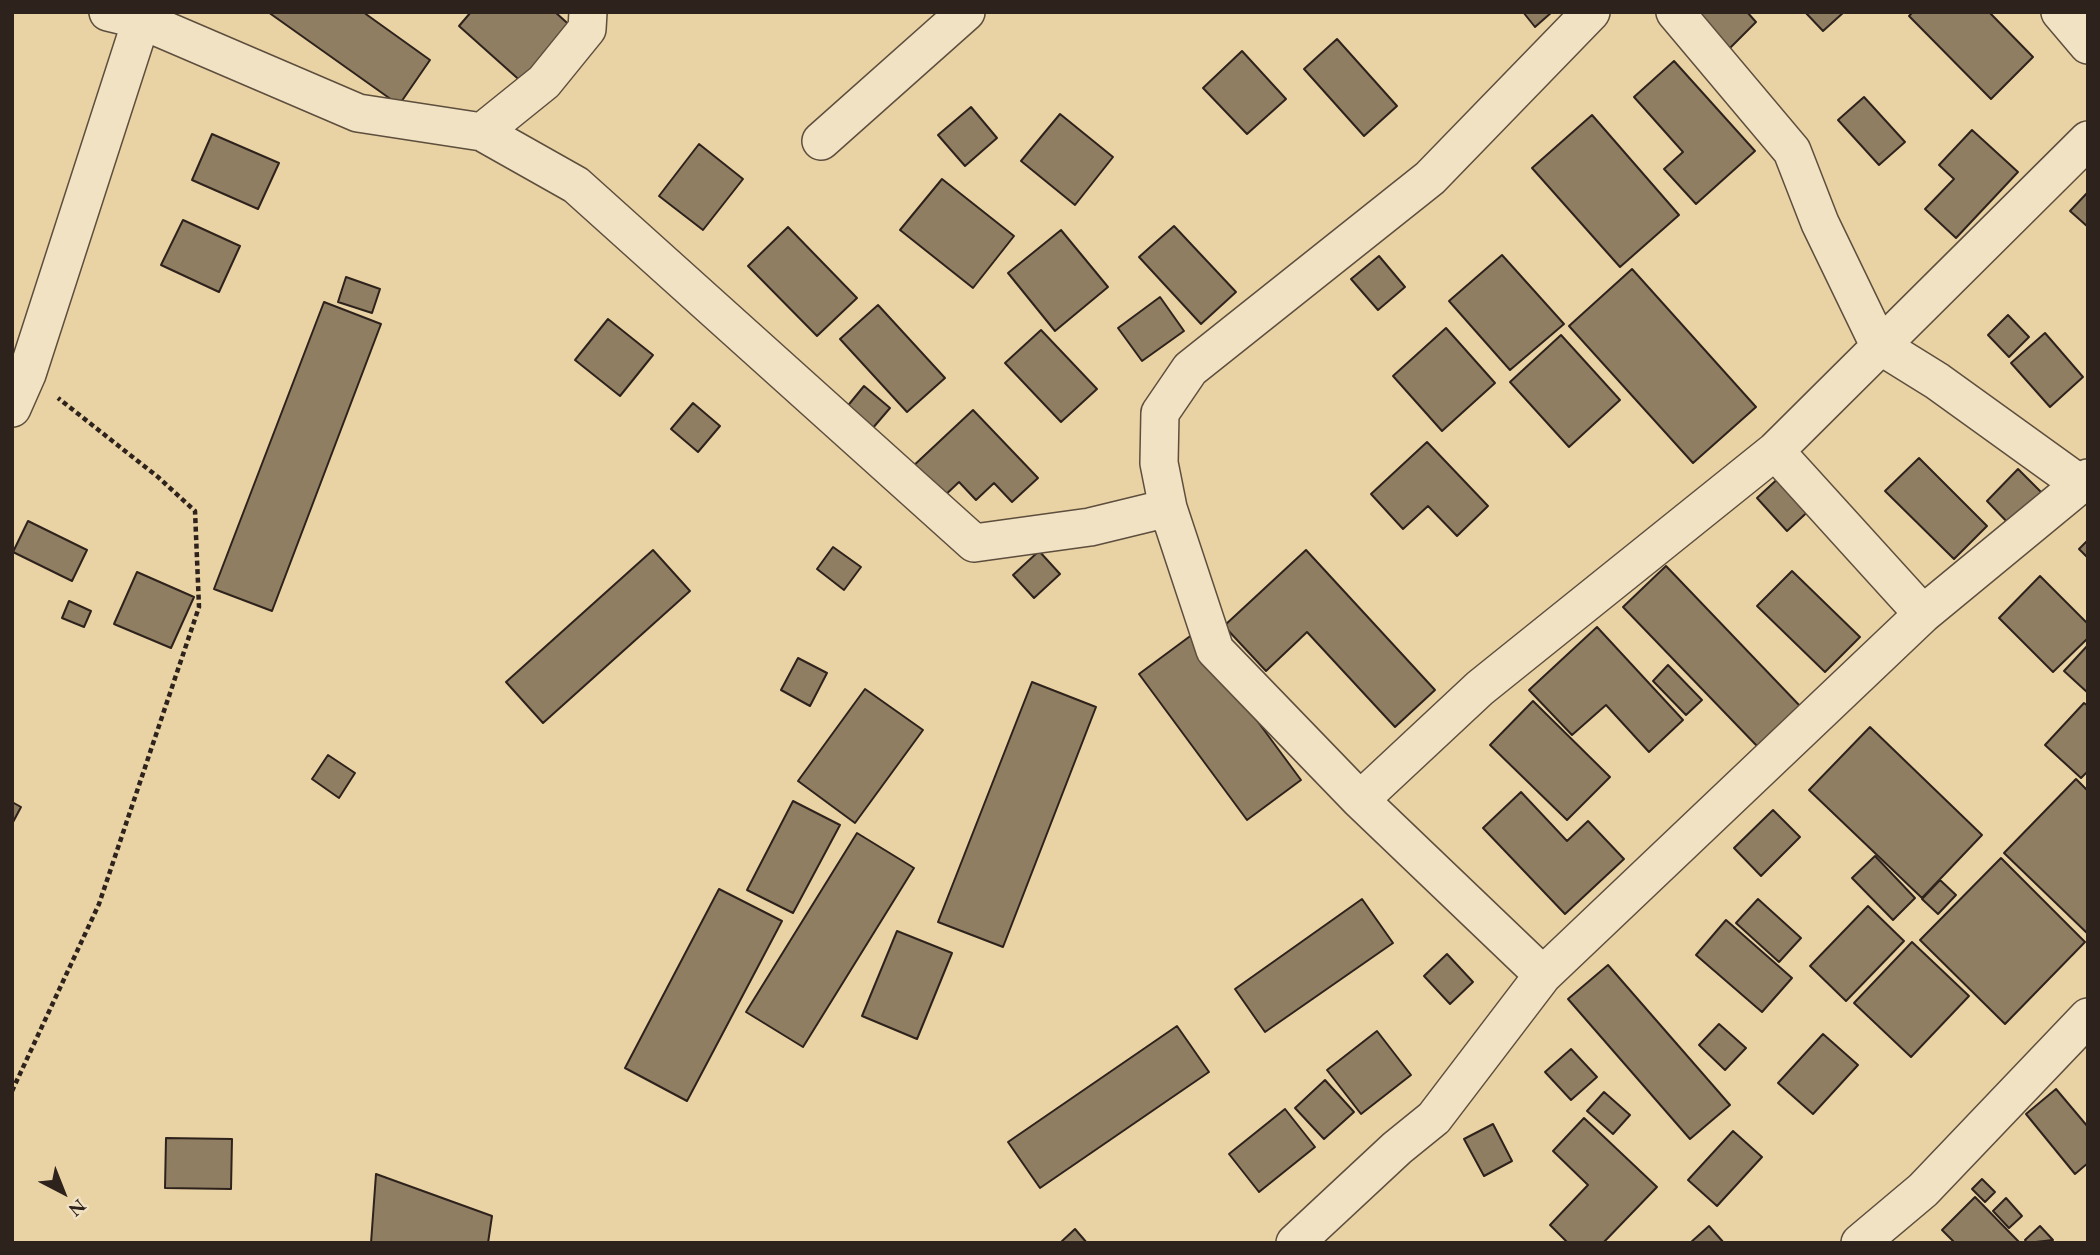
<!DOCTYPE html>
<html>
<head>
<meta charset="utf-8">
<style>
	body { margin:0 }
	#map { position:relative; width:2100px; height:1255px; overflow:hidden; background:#e9d2a3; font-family:"EB Garamond",serif }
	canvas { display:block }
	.frame { position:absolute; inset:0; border:14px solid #2e221c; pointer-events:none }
	.north { position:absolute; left:28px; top:1157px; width:70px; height:70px; -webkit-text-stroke:5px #f1e2c3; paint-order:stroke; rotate:138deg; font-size:19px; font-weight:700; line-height:28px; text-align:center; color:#2e221c }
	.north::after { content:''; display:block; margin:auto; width:24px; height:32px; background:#2e221c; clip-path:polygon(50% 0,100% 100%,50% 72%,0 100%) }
</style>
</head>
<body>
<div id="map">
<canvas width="2100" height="1255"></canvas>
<div class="frame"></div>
<div class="north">N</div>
</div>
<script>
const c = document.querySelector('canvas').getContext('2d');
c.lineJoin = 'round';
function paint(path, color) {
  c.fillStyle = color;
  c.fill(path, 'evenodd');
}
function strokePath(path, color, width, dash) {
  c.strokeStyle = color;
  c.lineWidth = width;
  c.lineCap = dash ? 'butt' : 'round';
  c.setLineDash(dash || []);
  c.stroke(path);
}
const building = new Path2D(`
	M 268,12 L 363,12 L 430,60 L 399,105 Z
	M 471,12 L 555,12 L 575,30 L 525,85 L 459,26 Z
	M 1523,12 L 1552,12 L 1535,27 Z
	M 1684,12 L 1747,12 L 1756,22 L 1725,53 Z
	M 1805,12 L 1844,12 L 1823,31 Z
	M 1913,12 L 1989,12 L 2033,57 L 1991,99 L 1909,16 Z
	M 1337,39 L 1397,106 L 1364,136 L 1304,69 Z
	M 1242,51 L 1286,99 L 1247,134 L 1203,88 Z
	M 1674,61 L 1755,151 L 1696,204 L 1664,169 L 1683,152 L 1634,97 Z
	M 1864,97 L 1905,142 L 1879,165 L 1838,120 Z
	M 971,107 L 997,138 L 965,166 L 938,135 Z
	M 1060,114 L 1113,157 L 1075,205 L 1021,161 Z
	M 1592,115 L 1679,215 L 1620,267 L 1532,168 Z
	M 1972,130 L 2018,172 L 1956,238 L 1925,209 L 1954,179 L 1939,165 Z
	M 212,134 L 279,163 L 258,209 L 192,180 Z
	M 699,144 L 743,179 L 703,230 L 659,196 Z
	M 942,179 L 1014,236 L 973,288 L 900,230 Z
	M 2088,192 L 2088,227 L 2070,211 Z
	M 183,220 L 240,246 L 219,292 L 161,265 Z
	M 1174,226 L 1236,292 L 1201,324 L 1139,257 Z
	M 788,227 L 857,298 L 817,336 L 748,266 Z
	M 1061,230 L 1108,287 L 1055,331 L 1008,273 Z
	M 1502,255 L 1564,324 L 1510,370 L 1449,301 Z
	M 1379,256 L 1405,287 L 1378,310 L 1351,279 Z
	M 1632,269 L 1756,407 L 1693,463 L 1569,326 Z
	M 346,277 L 380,289 L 372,313 L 338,302 Z
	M 1160,297 L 1184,331 L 1142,361 L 1118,328 Z
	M 324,302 L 381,324 L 272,611 L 214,589 Z
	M 878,305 L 945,378 L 907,412 L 840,339 Z
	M 2008,315 L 2029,337 L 2009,357 L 1988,335 Z
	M 608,319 L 653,355 L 620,396 L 575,360 Z
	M 1446,328 L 1495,383 L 1442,431 L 1393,376 Z
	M 1041,330 L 1097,389 L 1061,422 L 1005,363 Z
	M 2045,333 L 2083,377 L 2050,407 L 2011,363 Z
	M 1561,335 L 1620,400 L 1569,447 L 1510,382 Z
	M 864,386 L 890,408 L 866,436 L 841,414 Z
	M 693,403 L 720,426 L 698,452 L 671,429 Z
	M 973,410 L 1038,478 L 1012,502 L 994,483 L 976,500 L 959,482 L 940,500 L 910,469 Z
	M 1427,442 L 1488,506 L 1457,536 L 1428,506 L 1403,529 L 1371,494 Z
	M 1919,458 L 1987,526 L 1954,559 L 1885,491 Z
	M 2018,469 L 2042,493 L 2011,526 L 1987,501 Z
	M 1784,473 L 1815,505 L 1787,531 L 1757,498 Z
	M 28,521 L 87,550 L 72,581 L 13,552 Z
	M 2088,540 L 2088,558 L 2079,549 Z
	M 833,547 L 861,567 L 844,590 L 817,569 Z
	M 653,550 L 690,591 L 543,723 L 506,682 Z
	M 1306,550 L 1435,690 L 1395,727 L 1307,632 L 1266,671 L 1224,626 Z
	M 1039,551 L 1060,574 L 1034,598 L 1013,575 Z
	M 1666,566 L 1800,706 L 1757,746 L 1623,607 Z
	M 1792,571 L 1860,637 L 1825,672 L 1757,606 Z
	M 137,572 L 194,597 L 171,648 L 114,624 Z
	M 2040,576 L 2088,624 L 2088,638 L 2053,672 L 1999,618 Z
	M 69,601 L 91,611 L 84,627 L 62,618 Z
	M 1597,627 L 1683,720 L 1649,752 L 1606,705 L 1572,735 L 1529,690 Z
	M 1193,634 L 1301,780 L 1247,820 L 1139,674 Z
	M 2088,645 L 2088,693 L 2064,671 Z
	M 798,658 L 827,673 L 810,706 L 781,690 Z
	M 1668,665 L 1702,700 L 1686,715 L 1653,681 Z
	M 1032,682 L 1096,707 L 1003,947 L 938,922 Z
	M 865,689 L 923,730 L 855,823 L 798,781 Z
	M 1533,701 L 1610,777 L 1567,820 L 1490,745 Z
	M 2084,703 L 2088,706 L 2088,771 L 2081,778 L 2045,745 Z
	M 1870,727 L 1982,835 L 1922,898 L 1809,790 Z
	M 328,755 L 355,773 L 339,798 L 312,779 Z
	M 2076,779 L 2088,791 L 2088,934 L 2004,853 Z
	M 1521,792 L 1567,841 L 1588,821 L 1624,859 L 1565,914 L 1483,828 Z
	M 793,801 L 840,825 L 793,913 L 747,890 Z
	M 12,802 L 21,807 L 12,824 Z
	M 1773,810 L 1800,837 L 1761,876 L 1734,848 Z
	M 857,833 L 914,868 L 803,1047 L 746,1012 Z
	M 1875,856 L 1915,898 L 1893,920 L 1852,878 Z
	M 2001,858 L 2085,942 L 2005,1024 L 1920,940 Z
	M 1940,880 L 1956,895 L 1938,914 L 1922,899 Z
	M 719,889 L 782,921 L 687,1101 L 625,1068 Z
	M 1362,899 L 1393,943 L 1265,1032 L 1235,989 Z
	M 1758,899 L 1801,938 L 1779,962 L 1736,923 Z
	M 1868,906 L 1904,941 L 1846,1001 L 1810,966 Z
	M 1726,920 L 1792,978 L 1762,1012 L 1696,955 Z
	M 897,931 L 952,953 L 917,1039 L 862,1016 Z
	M 1912,942 L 1969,996 L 1911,1057 L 1854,1003 Z
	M 1447,954 L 1473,982 L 1450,1004 L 1424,976 Z
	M 1608,965 L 1730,1105 L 1690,1139 L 1568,999 Z
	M 1719,1024 L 1746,1048 L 1725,1070 L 1699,1045 Z
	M 1177,1026 L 1209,1072 L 1040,1188 L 1008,1142 Z
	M 1377,1031 L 1411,1075 L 1361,1114 L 1327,1070 Z
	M 1823,1034 L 1858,1065 L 1813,1114 L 1778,1083 Z
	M 1571,1049 L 1597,1077 L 1571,1100 L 1545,1072 Z
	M 1325,1080 L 1354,1112 L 1324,1139 L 1295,1108 Z
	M 2056,1089 L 2088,1127 L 2088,1163 L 2075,1174 L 2026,1114 Z
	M 1604,1092 L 1630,1115 L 1613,1134 L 1587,1111 Z
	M 1285,1109 L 1315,1147 L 1259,1192 L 1229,1154 Z
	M 1584,1118 L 1657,1187 L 1603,1243 L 1568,1243 L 1550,1225 L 1588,1185 L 1553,1151 Z
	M 1493,1124 L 1512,1161 L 1484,1176 L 1464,1139 Z
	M 1733,1131 L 1762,1157 L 1717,1206 L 1688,1180 Z
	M 166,1138 L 232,1139 L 231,1189 L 165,1188 Z
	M 376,1174 L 492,1216 L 488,1243 L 371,1243 Z
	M 1982,1179 L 1995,1192 L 1985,1202 L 1972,1189 Z
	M 1975,1197 L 2019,1242 L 2017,1243 L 1955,1243 L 1942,1230 Z
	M 2006,1198 L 2022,1216 L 2009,1228 L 1993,1211 Z
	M 1709,1226 L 1724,1243 L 1690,1243 Z
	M 2040,1226 L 2053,1240 L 2027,1243 L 2025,1240 Z
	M 1075,1229 L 1087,1243 L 1060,1243 Z`);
paint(building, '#8f7e62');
strokePath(building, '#2e221c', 2);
const street = new Path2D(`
	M 108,12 L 141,20 L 358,113 L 482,132 L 576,185 L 974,543 L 1090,527 L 1168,508
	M 1675,12 L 1792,151 L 1820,223 L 1879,345 L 1937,381 L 2080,484
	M 2060,12 L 2088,45
	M 482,132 L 544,82 L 587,29 L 588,12
	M 821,141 L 966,12
	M 12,408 L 27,374 L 144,12
	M 1775,451 L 1923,614
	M 1360,800 L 1480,688 L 1775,451 L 2088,140
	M 1543,975 L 1360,800 L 1215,650 L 1168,508 L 1159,463 L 1160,413 L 1190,369 L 1430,178 L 1591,12
	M 1295,1243 L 1397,1148 L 1434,1118 L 1543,975 L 1923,614 L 2088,478
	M 1860,1243 L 1923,1190 L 2088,1017`);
strokePath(street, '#5d4e3e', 40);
strokePath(new Path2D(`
	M 12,1091 L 99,904 L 199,607 L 195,511 L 158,477 L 58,398`), '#2e221c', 4.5, [5, 3.5]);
strokePath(street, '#f1e2c3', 37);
</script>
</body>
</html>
